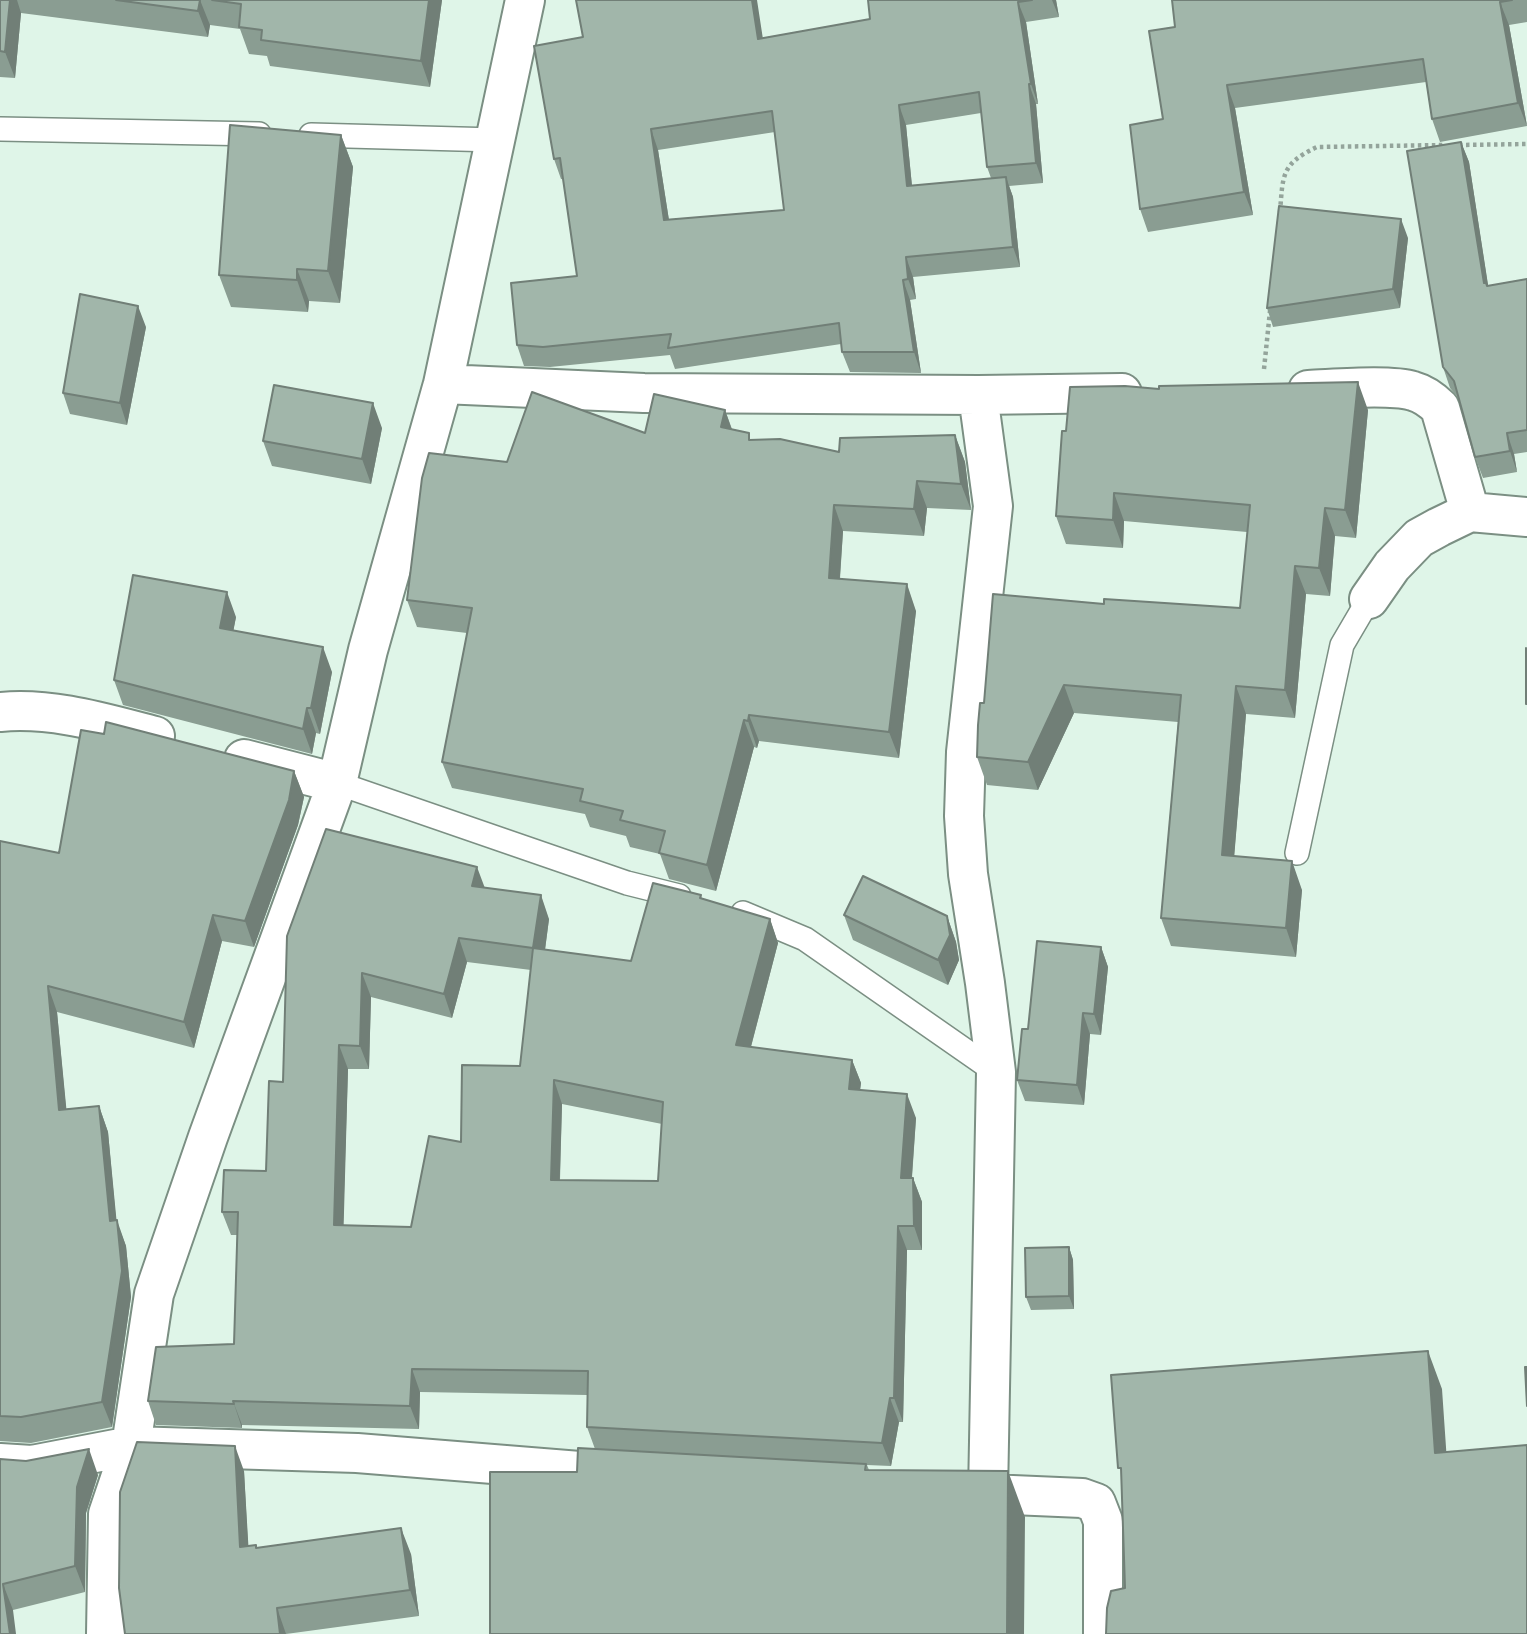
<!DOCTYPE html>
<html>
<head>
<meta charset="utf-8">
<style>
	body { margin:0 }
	canvas { display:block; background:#dff5e8 }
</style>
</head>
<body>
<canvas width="1527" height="1634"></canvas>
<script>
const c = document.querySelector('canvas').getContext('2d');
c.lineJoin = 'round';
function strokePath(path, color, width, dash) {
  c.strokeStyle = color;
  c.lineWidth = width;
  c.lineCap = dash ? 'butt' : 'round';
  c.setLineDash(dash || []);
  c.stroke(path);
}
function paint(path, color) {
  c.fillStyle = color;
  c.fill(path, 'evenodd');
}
const service = new Path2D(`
	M 0,129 L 259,134
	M 311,135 L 496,140
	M 337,783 L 627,883 L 679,896
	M 1297,853 L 1342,645 L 1369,599
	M 743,913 L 805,939 L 996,1072`);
const minor = new Path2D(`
	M 443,384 L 644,393 L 978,395 L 1122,393
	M 1308,390 C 1335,389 1390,384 1413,391 C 1424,394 1432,400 1440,408 L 1470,512
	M 978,395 L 993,506 L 966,752 L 964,816 L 968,874 L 985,983 L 996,1072 L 988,1494
	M 1369,599 L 1392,566 L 1419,538 L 1439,527 L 1470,512 L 1527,517
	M 0,712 C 53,707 104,723 155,736
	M 244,759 L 337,783
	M 0,1463 L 32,1465 L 131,1446 L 357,1453 L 629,1475
	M 966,1493 L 1082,1498 L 1096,1503 L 1103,1521 L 1103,1634
	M 106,1634 L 108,1514 L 131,1446 L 154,1294 L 208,1137 L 337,783 L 368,650 L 443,384 L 525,0`);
strokePath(service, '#7b8f83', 26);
strokePath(minor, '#7b8f83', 42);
strokePath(new Path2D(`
	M 1459,145 L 1527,144
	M 1280,212 C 1283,175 1281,164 1317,147 L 1444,145
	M 1264,369 L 1270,311`), '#94a49b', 4.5, [3.5, 3.5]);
strokePath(service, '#fff', 23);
strokePath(minor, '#fff', 38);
paint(new Path2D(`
	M 0,0 L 442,0 L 430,87 L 270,66 L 267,56 L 249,54 L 240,29 L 210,25 L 208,37 L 21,13 L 15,78 L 0,77 Z
	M 868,0 L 1056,0 L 1059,17 L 1026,22 L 1038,104 L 1036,104 L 1043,183 L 1009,186 L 1013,197 L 1020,267 L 913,277 L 916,299 L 910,300 L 921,373 L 850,372 L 842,352 L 841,344 L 675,369 L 670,355 L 550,367 L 524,366 L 517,345 L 577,276 L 563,179 L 561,179 L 554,159 L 583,37 L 762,38 L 870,19 ZM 981,113 L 987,167 L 991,178 L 912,186 L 906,125 ZM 775,132 L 784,210 L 669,220 L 658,150 Z
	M 1172,0 L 1527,0 L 1527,22 L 1509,25 L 1527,126 L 1440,142 L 1432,119 L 1426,82 L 1235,108 L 1253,215 L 1148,232 L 1140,209 L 1163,119 L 1175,27 Z
	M 341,135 L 353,167 L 340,303 L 309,301 L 308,312 L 231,307 L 219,275 Z
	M 1461,142 L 1469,162 L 1488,286 L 1527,279 L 1527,452 L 1514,454 L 1517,472 L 1483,478 L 1475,457 L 1459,399 L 1450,388 L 1443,367 Z
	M 1408,238 L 1400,308 L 1273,327 L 1267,308 Z
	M 146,327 L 127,425 L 70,414 L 63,393 Z
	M 725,410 L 732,429 L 752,440 L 839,452 L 955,435 L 965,462 L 971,510 L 927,508 L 924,536 L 843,531 L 840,579 L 916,611 L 899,758 L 759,741 L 757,748 L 754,747 L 716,891 L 669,879 L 660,854 L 630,847 L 626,836 L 590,827 L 585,814 L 452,788 L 442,762 L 467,633 L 417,627 L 407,600 L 645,433 Z
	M 1368,410 L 1356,538 L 1335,536 L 1330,596 L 1306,594 L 1295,718 L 1246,714 L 1234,856 L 1302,890 L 1296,957 L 1171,946 L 1161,918 L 1178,722 L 1074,713 L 1038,790 L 987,785 L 977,757 L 984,703 L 1104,604 L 1240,608 L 1247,532 L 1124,521 L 1123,548 L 1066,544 L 1056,516 L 1062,431 Z
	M 382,428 L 371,484 L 272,466 L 263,441 Z
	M 236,617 L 233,631 L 332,672 L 320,734 L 316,733 L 312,754 L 123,705 L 114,680 Z
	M 294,771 L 304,797 L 298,825 L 254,947 L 222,941 L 194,1048 L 57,1012 L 66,1109 L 99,1106 L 108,1132 L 116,1220 L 126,1246 L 131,1297 L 112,1427 L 31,1443 L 0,1441 L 0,841 L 59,853 Z
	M 485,888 L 549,919 L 545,950 L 631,961 L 701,895 L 702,899 L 770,919 L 778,943 L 751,1047 L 852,1060 L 861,1083 L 860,1090 L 916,1118 L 912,1178 L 913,1178 L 922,1202 L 922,1250 L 907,1250 L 903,1422 L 899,1422 L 891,1466 L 867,1465 L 869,1470 L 1025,1517 L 577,1472 L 595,1449 L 587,1427 L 587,1395 L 420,1392 L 419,1429 L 242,1425 L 242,1428 L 156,1425 L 148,1401 L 234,1344 L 237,1235 L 231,1235 L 222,1212 L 266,1171 L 283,1082 L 287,936 ZM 467,962 L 531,970 L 520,1066 L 461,1142 L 411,1227 L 343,1225 L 348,1069 L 369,1069 L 371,997 L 452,1018 ZM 562,1104 L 662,1124 L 658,1181 L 560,1180 Z
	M 844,915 L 947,916 L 956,942 L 959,960 L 948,985 L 853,940 Z
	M 1101,947 L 1108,967 L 1101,1035 L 1090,1034 L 1084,1105 L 1025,1101 L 1017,1080 L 1028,1029 Z
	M 1069,1247 L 1073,1260 L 1074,1309 L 1031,1310 L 1026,1297 Z
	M 0,1459 L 98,1475 L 86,1513 L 85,1592 L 13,1610 L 0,1634 Z
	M 244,1471 L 248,1546 L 256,1545 L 257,1548 L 411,1554 L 419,1616 L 286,1634 L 125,1634 Z`), '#8a9d92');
paint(new Path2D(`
	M 10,0 L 17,0 L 21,13 L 15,78 L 5,52 Z
	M 200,0 L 210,25 L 208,37 L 198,11 Z
	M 429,0 L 442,0 L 430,87 L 421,61 Z
	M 752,0 L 757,0 L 766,59 L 758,39 Z
	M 1052,0 L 1056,0 L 1059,17 Z
	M 1018,2 L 1026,22 L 1038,104 L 1031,84 Z
	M 1500,2 L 1509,25 L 1527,126 L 1518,103 Z
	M 1029,84 L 1036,104 L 1043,183 L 1036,163 Z
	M 1227,85 L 1235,108 L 1253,215 L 1244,192 Z
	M 899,105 L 906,125 L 914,207 L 907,186 Z
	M 651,129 L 658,150 L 672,240 L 664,220 Z
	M 341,135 L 353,167 L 340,303 L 328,271 Z
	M 1461,142 L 1469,162 L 1489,291 L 1484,283 Z
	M 1006,177 L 1013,197 L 1020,267 L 1013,247 Z
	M 1401,219 L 1408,238 L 1400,308 L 1393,289 Z
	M 906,257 L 913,277 L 916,299 L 908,279 Z
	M 297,269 L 309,301 L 308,312 L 297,280 Z
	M 903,280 L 910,300 L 921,373 L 914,352 Z
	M 138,306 L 146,327 L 127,425 L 120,403 Z
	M 1358,382 L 1368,410 L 1356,538 L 1345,510 Z
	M 373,403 L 382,428 L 371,484 L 362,459 Z
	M 725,410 L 734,436 L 721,427 Z
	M 1507,433 L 1514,454 L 1517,472 L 1510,451 Z
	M 955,435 L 965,462 L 971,510 L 961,484 Z
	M 917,481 L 927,508 L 924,536 L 914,509 Z
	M 1114,493 L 1124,521 L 1123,548 L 1113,520 Z
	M 834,505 L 843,531 L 838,604 L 829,578 Z
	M 1325,508 L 1335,536 L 1330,596 L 1319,568 Z
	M 1295,566 L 1306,594 L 1295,718 L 1285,690 Z
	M 907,584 L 916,611 L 899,758 L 889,732 Z
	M 227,592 L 236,617 L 229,654 L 220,628 Z
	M 323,647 L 332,672 L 320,734 L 311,708 Z
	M 1064,685 L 1074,713 L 1038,790 L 1028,762 Z
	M 1236,686 L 1246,714 L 1232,883 L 1222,855 Z
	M 307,708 L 316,733 L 312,754 L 303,729 Z
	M 749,715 L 759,741 L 757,748 L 748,721 Z
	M 744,720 L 754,747 L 716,891 L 707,865 Z
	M 294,771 L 304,797 L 298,825 L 254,947 L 245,921 Z
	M 1292,861 L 1302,890 L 1296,957 L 1286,928 Z
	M 477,867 L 486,891 L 472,886 Z
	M 541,895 L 549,919 L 542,972 L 533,948 Z
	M 213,915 L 222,941 L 194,1048 L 184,1022 Z
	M 947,916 L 956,942 L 959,960 L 948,985 L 938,960 Z
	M 770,919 L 778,943 L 745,1069 L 736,1045 Z
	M 459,938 L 467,962 L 452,1018 L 444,994 Z
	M 1101,947 L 1108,967 L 1101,1035 L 1094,1014 Z
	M 362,973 L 371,997 L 369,1069 L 360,1046 Z
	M 48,986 L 57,1012 L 69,1136 L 59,1110 Z
	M 1083,1013 L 1090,1034 L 1084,1105 L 1077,1085 Z
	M 339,1045 L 348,1069 L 343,1248 L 334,1225 Z
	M 852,1060 L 861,1083 L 857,1113 L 849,1089 Z
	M 554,1080 L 562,1104 L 559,1204 L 551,1180 Z
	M 907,1094 L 916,1118 L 910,1202 L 901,1178 Z
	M 99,1106 L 108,1132 L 119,1246 L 110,1221 Z
	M 913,1178 L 922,1202 L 922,1250 L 914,1226 Z
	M 117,1220 L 126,1246 L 131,1297 L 112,1427 L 102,1402 Z
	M 898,1226 L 907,1250 L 903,1422 L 894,1398 Z
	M 1069,1247 L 1073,1260 L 1074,1309 L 1069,1296 Z
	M 1428,1351 L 1442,1389 L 1449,1491 L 1435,1453 Z
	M 412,1369 L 420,1392 L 419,1429 L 410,1406 Z
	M 890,1398 L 899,1422 L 891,1466 L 882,1443 Z
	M 233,1401 L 242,1425 L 242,1428 Z
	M 235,1446 L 244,1471 L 250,1573 L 240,1547 Z
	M 89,1449 L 98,1475 L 86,1513 L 85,1592 L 75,1566 L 77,1487 Z
	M 1008,1471 L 1025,1517 L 1024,1634 L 1007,1634 Z
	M 401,1528 L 411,1554 L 419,1616 L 410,1590 Z
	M 3,1584 L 13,1610 L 16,1634 L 10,1634 Z
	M 277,1608 L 286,1634 L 280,1634 Z`), '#717f77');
const building = new Path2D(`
	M 0,0 L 10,0 L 5,52 L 0,51 Z
	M 116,0 L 200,0 L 198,11 Z
	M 212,0 L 429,0 L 421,61 L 261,40 L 262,30 L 239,27 L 241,4 Z
	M 576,0 L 752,0 L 758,39 L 870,19 L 868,0 L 1032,0 L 1018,2 L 1031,84 L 1029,84 L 1036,163 L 987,167 L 979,92 L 899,105 L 907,186 L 1006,177 L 1013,247 L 906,257 L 908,279 L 903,280 L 914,352 L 842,352 L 839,323 L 668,348 L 671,334 L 543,347 L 517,345 L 511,283 L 577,276 L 560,158 L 554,159 L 534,46 L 583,37 ZM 772,111 L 784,210 L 664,220 L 651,129 Z
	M 1172,0 L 1512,0 L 1500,2 L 1518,103 L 1432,119 L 1423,59 L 1227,85 L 1244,192 L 1140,209 L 1130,125 L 1163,119 L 1149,31 L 1175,27 Z
	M 230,125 L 341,135 L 328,271 L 297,269 L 297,280 L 219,275 Z
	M 1461,142 L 1484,283 L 1486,283 L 1487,286 L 1527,279 L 1527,430 L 1507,433 L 1510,451 L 1475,457 L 1454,381 L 1443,367 L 1407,151 Z
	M 1279,206 L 1401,219 L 1393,289 L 1267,308 Z
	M 80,294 L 138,306 L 120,403 L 63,393 Z
	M 1358,382 L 1345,510 L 1325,508 L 1319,568 L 1295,566 L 1285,690 L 1236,686 L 1222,855 L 1292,861 L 1286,928 L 1161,918 L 1181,695 L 1064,685 L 1028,762 L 977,757 L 978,725 L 980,703 L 984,703 L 993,594 L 1104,604 L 1104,599 L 1240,608 L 1250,505 L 1114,493 L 1113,520 L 1056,516 L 1062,431 L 1066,431 L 1070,387 L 1125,386 L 1159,389 L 1159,386 Z
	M 274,385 L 373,403 L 362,459 L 263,441 Z
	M 532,392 L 645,433 L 654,394 L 725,410 L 721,427 L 749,433 L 749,440 L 780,439 L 839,452 L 840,438 L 955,435 L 961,484 L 917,481 L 914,509 L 834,505 L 829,578 L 907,584 L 889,732 L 749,715 L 748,721 L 744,720 L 707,865 L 659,853 L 665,831 L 620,820 L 623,811 L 580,801 L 583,789 L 442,762 L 472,608 L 407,600 L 422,478 L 429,453 L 507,462 Z
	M 133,575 L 227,592 L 220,628 L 323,647 L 311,708 L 307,708 L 303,729 L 114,680 Z
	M 1526,648 L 1527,704 L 1526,704 Z
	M 106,722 L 294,771 L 289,800 L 245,921 L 213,915 L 184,1022 L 48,986 L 59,1110 L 99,1106 L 110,1221 L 117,1220 L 122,1271 L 102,1402 L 21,1417 L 0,1416 L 0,841 L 59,853 L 81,730 L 104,734 Z
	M 326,829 L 477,867 L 472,886 L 541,895 L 533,948 L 631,961 L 653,883 L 701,895 L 700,898 L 770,919 L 736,1045 L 852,1060 L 849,1089 L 907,1094 L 901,1178 L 913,1178 L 914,1226 L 898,1226 L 894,1398 L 890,1398 L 882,1443 L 587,1427 L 588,1371 L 412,1369 L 410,1406 L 233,1401 L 234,1404 L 148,1401 L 156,1347 L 234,1344 L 238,1212 L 222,1212 L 224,1170 L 266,1171 L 269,1081 L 283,1082 L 287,936 ZM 459,938 L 533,948 L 520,1066 L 462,1065 L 461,1142 L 429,1136 L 411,1227 L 334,1225 L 339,1045 L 360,1046 L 362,973 L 444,994 ZM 554,1080 L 663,1102 L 658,1181 L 551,1180 Z
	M 863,876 L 947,916 L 950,935 L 938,960 L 844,915 Z
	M 1037,941 L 1101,947 L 1094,1014 L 1083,1013 L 1077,1085 L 1017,1080 L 1022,1029 L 1028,1029 Z
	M 1069,1247 L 1069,1296 L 1026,1297 L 1025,1248 Z
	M 1428,1351 L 1435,1453 L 1527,1445 L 1527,1634 L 1106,1634 L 1107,1608 L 1111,1591 L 1125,1588 L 1121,1468 L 1118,1468 L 1111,1375 Z
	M 1525,1367 L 1527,1367 L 1527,1406 Z
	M 137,1442 L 235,1446 L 240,1547 L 256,1545 L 256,1548 L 401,1528 L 410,1590 L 277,1608 L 280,1634 L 125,1634 L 119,1588 L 120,1492 Z
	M 578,1448 L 866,1464 L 865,1470 L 1008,1471 L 1007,1634 L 490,1634 L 490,1472 L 577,1472 Z
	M 89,1449 L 77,1487 L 75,1566 L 3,1584 L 10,1634 L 0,1634 L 0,1459 L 26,1461 Z`);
paint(building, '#a1b6aa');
strokePath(building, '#717f77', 2);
</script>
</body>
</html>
